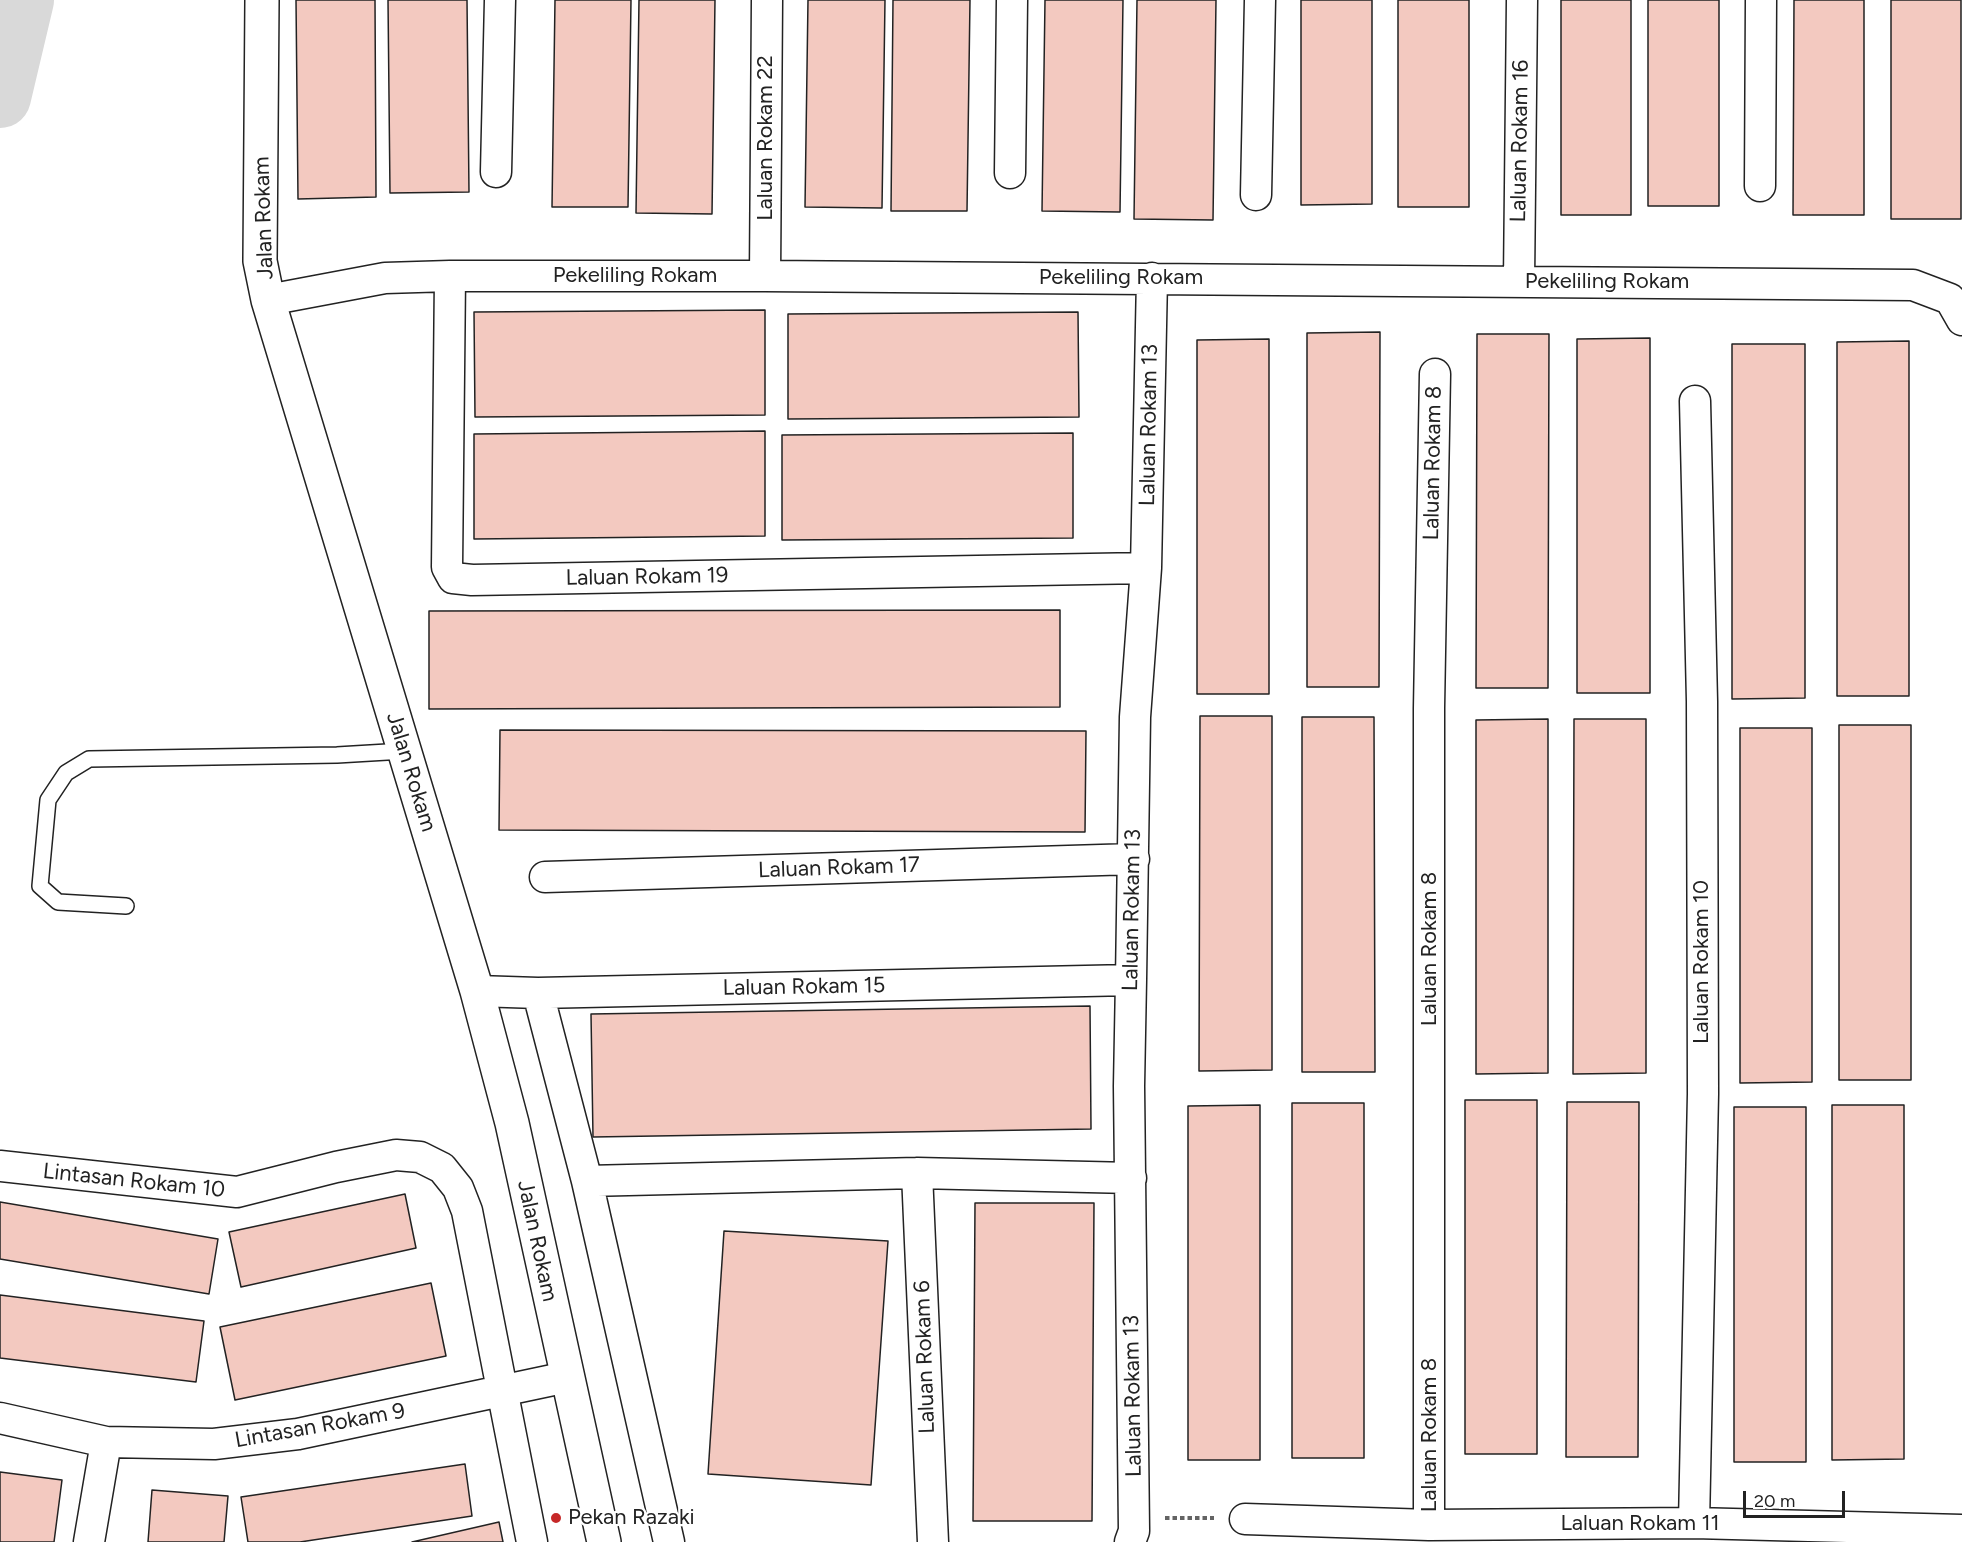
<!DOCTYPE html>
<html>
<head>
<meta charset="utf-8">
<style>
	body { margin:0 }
	#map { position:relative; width:1962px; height:1542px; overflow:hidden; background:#fff; font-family:Figtree,sans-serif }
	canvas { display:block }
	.scale { position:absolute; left:1743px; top:1491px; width:102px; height:27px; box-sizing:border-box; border:3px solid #222; border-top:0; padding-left:8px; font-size:18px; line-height:21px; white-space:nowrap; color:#222; -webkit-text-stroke:4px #fff; paint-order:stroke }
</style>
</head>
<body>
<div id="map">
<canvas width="1962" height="1542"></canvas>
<div class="scale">20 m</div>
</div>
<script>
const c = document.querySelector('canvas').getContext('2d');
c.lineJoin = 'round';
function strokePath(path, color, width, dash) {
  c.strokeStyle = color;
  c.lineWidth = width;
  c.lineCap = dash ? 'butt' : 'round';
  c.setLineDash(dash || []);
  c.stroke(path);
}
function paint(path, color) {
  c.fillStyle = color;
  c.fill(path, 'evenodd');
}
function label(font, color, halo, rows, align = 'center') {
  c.font = font + ' Figtree,sans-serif';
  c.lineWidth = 4.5;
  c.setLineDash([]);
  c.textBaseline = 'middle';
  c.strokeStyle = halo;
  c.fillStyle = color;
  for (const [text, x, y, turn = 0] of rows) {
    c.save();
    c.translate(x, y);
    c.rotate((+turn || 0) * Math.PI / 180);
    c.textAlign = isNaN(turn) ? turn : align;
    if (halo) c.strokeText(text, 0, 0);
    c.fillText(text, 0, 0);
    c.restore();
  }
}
strokePath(new Path2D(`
	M 0,97 L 23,0`), '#d9d9d9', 62);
const building = new Path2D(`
	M 296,0 L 375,0 L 376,197 L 298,199 Z
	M 388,0 L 467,0 L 469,192 L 390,193 Z
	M 555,0 L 631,0 L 628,207 L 552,207 Z
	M 639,0 L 715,0 L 712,214 L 636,213 Z
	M 808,0 L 885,0 L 882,208 L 805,207 Z
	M 893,0 L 970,0 L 967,211 L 891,211 Z
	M 1045,0 L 1123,0 L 1120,212 L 1042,211 Z
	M 1137,0 L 1216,0 L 1213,220 L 1134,219 Z
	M 1301,0 L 1372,0 L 1372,204 L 1301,205 Z
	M 1398,0 L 1469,0 L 1469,207 L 1398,207 Z
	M 1561,0 L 1631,0 L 1631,215 L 1561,215 Z
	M 1648,0 L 1719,0 L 1719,206 L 1648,206 Z
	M 1794,0 L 1864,0 L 1864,215 L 1793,215 Z
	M 1891,0 L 1961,0 L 1961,219 L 1891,219 Z
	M 765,310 L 765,415 L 475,417 L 474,312 Z
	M 1078,312 L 1079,417 L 788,419 L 788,314 Z
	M 1380,332 L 1379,687 L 1307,687 L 1307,333 Z
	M 1477,334 L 1549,334 L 1548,688 L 1476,688 Z
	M 1650,338 L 1650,693 L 1577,693 L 1577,339 Z
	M 1269,339 L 1269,694 L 1197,694 L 1197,340 Z
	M 1909,341 L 1909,696 L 1837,696 L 1837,342 Z
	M 1732,344 L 1805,344 L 1805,698 L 1732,699 Z
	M 765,431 L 765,536 L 474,539 L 474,434 Z
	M 1073,433 L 1073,538 L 782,540 L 782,435 Z
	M 1060,610 L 1060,707 L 429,709 L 429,611 Z
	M 1200,716 L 1272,716 L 1272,1070 L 1199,1071 Z
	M 1302,717 L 1374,717 L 1375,1072 L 1302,1072 Z
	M 1548,719 L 1548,1073 L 1476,1074 L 1476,720 Z
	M 1574,719 L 1646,719 L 1646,1073 L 1573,1074 Z
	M 1839,725 L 1911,725 L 1911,1080 L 1839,1080 Z
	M 1740,728 L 1812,728 L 1812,1082 L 1740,1083 Z
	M 500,730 L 1086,731 L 1085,832 L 499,830 Z
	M 1090,1006 L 1091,1129 L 593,1137 L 591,1014 Z
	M 1465,1100 L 1537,1100 L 1537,1454 L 1465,1454 Z
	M 1567,1102 L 1639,1102 L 1638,1457 L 1566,1457 Z
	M 1292,1103 L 1364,1103 L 1364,1458 L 1292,1458 Z
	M 1260,1105 L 1260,1460 L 1188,1460 L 1188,1106 Z
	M 1832,1105 L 1904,1105 L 1904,1459 L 1832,1460 Z
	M 1734,1107 L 1806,1107 L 1806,1462 L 1734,1462 Z
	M 405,1194 L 416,1248 L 241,1287 L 229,1232 Z
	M 0,1202 L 218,1239 L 209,1294 L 0,1259 Z
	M 975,1203 L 1094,1203 L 1092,1521 L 973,1521 Z
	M 724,1231 L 888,1241 L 871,1485 L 708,1474 Z
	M 431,1283 L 446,1356 L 235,1400 L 220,1327 Z
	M 0,1295 L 204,1321 L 196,1382 L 0,1358 Z
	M 465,1464 L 472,1516 L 300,1542 L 248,1542 L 241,1497 Z
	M 0,1472 L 62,1480 L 54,1542 L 0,1542 Z
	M 152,1490 L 228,1496 L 224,1542 L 148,1542 Z
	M 499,1522 L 503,1542 L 412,1542 Z`);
paint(building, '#f3c9c0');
strokePath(building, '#222', 1.5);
const lane = new Path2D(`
	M 126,906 L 58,902 L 40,886 L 48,800 L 66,773 L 89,759 L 337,755 L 404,751`);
const street = new Path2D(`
	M 496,172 L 500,0
	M 1010,173 L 1012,0
	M 1760,186 L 1761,0
	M 1256,195 L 1260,0
	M 450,276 L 447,567 L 453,578 L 472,580 L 1146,568
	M 765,276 L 767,0
	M 1519,281 L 1522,0
	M 268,300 L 385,278 L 450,276 L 765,276 L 1913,285 L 1950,299 L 1962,320
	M 545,877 L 1134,859
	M 477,991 L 538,993 L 1131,980
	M 538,993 L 587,1181 L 669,1542
	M 0,1166 L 237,1192 L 336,1167 L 396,1155 L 420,1157 L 442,1168 L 458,1188 L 467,1211 L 532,1542
	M 917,1173 L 933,1542
	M 587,1181 L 917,1173 L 1131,1178
	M 0,1418 L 106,1442 L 214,1444 L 298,1434 L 567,1377
	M 1245,1519 L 1429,1525 L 1694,1523 L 1962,1530
	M 1694,1523 L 1703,1094 L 1702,701 L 1695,401
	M 1429,1525 L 1429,708 L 1435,374
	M 89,1542 L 106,1442
	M 1130,1542 L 1134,1531 L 1129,1086 L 1131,980 L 1135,717 L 1146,568 L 1152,278`);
const secondary = new Path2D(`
	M 262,0 L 260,261 L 268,300 L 477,991 L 512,1123 L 604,1542`);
strokePath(lane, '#222', 18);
strokePath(street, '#222', 33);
strokePath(secondary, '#222', 36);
strokePath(new Path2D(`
	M 1165,1518 L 1214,1518`), '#646464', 4, [4.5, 3]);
strokePath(lane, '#fff', 15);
strokePath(street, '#fff', 30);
strokePath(secondary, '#fff', 33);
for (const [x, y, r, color] of [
	[556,1518,6,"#c62828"]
]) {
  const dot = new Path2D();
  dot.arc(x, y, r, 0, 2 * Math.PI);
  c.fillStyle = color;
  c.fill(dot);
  strokePath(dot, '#fff', 2);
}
label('22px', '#222', '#fff', [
	["Laluan Rokam 22",766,138,-90],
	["Laluan Rokam 16",1520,141,-89],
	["Jalan Rokam",264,218,-92],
	["Pekeliling Rokam",635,276],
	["Pekeliling Rokam",1121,278],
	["Pekeliling Rokam",1607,282],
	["Laluan Rokam 13",1149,425,-89],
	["Laluan Rokam 8",1433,463,-89],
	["Laluan Rokam 19",647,577,-1],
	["Jalan Rokam",411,772,73],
	["Laluan Rokam 17",839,868,-2],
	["Laluan Rokam 13",1132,910,-89],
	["Laluan Rokam 8",1430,949,-90],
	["Laluan Rokam 10",1702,962,-90],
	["Laluan Rokam 15",804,987,-1],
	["Lintasan Rokam 10",134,1181,6],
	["Jalan Rokam",537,1241,78],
	["Laluan Rokam 6",925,1357,-92],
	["Laluan Rokam 13",1133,1396,-91],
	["Lintasan Rokam 9",320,1426,-10],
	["Laluan Rokam 8",1430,1435,-90],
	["Laluan Rokam 11",1640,1524]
]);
label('22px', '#222', '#fff', [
	["Pekan Razaki",568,1518]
], 'left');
</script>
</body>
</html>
